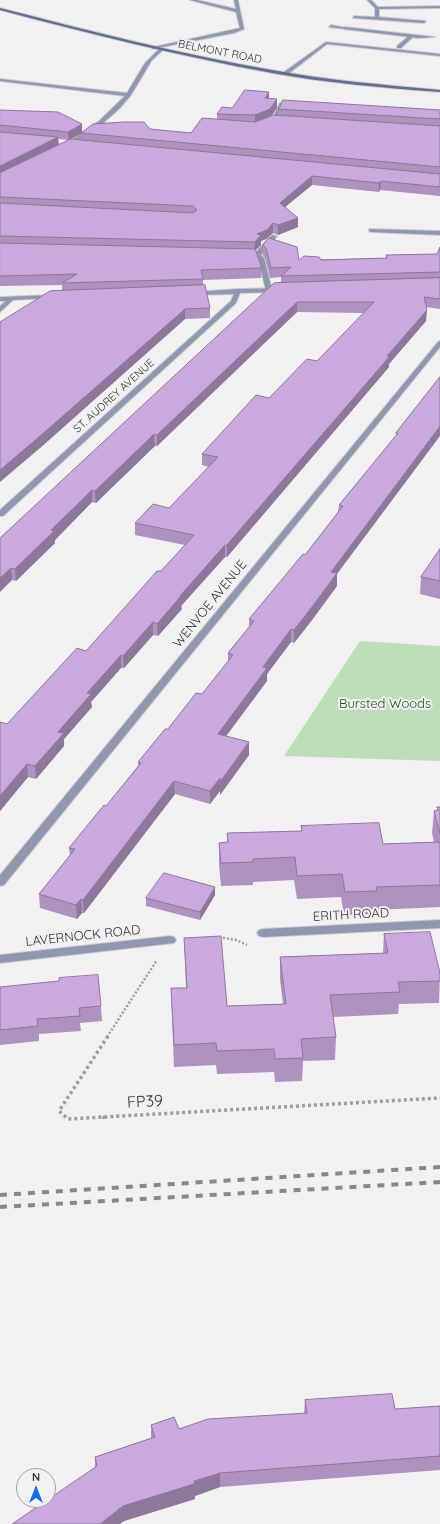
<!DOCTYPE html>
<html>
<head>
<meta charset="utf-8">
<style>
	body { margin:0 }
	#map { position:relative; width:440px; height:1524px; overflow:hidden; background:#f3f0f3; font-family:Quicksand,sans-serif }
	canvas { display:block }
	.north { position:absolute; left:16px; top:1468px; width:40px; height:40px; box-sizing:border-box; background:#f3f0f3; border:1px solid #a6a3a6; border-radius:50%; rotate:0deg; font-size:11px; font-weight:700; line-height:16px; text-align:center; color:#323032 }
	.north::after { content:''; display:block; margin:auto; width:14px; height:18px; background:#196ed8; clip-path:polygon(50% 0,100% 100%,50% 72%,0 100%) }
</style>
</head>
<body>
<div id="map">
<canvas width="440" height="1524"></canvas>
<div class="north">N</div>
</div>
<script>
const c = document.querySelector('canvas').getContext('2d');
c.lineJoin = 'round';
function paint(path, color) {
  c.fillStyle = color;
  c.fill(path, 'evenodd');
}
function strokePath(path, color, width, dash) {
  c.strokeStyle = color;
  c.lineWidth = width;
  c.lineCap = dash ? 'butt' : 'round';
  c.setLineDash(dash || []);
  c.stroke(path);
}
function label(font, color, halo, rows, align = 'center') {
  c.font = font + ' Quicksand,sans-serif';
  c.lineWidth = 4;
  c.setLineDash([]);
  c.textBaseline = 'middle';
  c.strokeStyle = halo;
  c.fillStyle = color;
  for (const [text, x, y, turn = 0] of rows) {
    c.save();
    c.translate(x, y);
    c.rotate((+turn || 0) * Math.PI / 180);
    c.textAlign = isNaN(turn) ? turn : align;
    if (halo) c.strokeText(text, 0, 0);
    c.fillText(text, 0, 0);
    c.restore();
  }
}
paint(new Path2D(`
	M 360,641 L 440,646 L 440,761 L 284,756 Z`), '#bedeba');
const lane = new Path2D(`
	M 331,25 L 347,28 L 345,29 L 329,27 Z
	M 410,35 L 414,36 L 401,48 L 397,48 L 397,46 Z
	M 326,42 L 440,54 L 440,56 L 327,44 L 288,74 L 284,74 L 284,72 Z
	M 369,229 L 440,231 L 440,235 L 371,232 L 369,231 Z
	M 272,235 L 277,236 L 261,255 L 264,258 L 272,290 L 269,292 L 266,290 L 258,259 C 253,255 247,259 243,255 L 246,253 L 255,253 Z
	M 440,920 L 440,928 L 263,937 L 259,936 L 257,933 L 259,930 L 263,929 Z`);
const street = new Path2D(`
	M 190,0 L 197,0 L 236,9 L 234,0 L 238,0 L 244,29 L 234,33 L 152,49 L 154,47 L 240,28 L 236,12 Z
	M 367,0 L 371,0 L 378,7 L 440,6 L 440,8 L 379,9 L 379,17 L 426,21 L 424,23 L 353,18 L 354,16 L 375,17 L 375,8 Z
	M 345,27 L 435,37 L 418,38 L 343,29 Z
	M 159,49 L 163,50 L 152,60 L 131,95 L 119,109 L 94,131 L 68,147 L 66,146 L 66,144 L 99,121 L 125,96 L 0,81 L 0,79 L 127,93 L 145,63 Z
	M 280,103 L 284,104 L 275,121 L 271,121 Z
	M 238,289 L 280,288 L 283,290 L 280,292 L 240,293 L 236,303 L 3,516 L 0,516 L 0,510 L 231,301 L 234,294 L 194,295 L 192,294 L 192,292 Z
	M 52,295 L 54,296 L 54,298 L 13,300 L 0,312 L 0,306 L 6,301 L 0,301 L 0,297 Z
	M 440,341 L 440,347 L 4,885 L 0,886 L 0,875 L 438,342 Z
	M 170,936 L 174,937 L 176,940 L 174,943 L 0,963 L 0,955 Z`);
const secondary = new Path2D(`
	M 0,8 C 90,31 180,54 272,70 C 327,80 384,85 440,90 L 440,92 C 384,88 327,83 272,73 C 180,56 90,34 0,10 Z`);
strokePath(lane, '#d0cdd0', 2);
strokePath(street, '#d0cdd0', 2);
strokePath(secondary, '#d0cdd0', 2);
strokePath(new Path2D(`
	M 219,937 L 236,940 L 247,945
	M 107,1037 L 157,960`), '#a09da0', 2.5, [2, 2]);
strokePath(new Path2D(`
	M 108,1036 L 59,1111 L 68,1119 L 440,1098
	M 104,1116 L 104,1121`), '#a09da0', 3.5, [3, 3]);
paint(lane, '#9097af');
paint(street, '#9097af');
paint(secondary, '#626c8e');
strokePath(new Path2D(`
	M 0,1195 L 440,1167
	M 0,1207 L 440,1182`), '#898789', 4, [7, 7]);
paint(new Path2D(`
	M 269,99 L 277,108 L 271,116 L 278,115 L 279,109 L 440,110 L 440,196 L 380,190 L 379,192 L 312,185 L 285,207 L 298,218 L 298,227 L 278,235 L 273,233 L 266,239 L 261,241 L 261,245 L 256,250 L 262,268 L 261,278 L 203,280 L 203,285 L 210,308 L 210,318 L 185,319 L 40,448 L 62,291 L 62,285 L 0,286 L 0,110 L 82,124 L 82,132 L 150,129 L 191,133 L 217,119 L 217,114 L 232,108 ZM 81,134 L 81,140 L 72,139 L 74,137 ZM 58,139 L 68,140 L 59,145 Z
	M 263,245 L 299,260 L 386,258 L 386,255 L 437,254 L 440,247 L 440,309 L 426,307 L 426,321 L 389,364 L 389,367 L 238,544 L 227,557 L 225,557 L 181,606 L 182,609 L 158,636 L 153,635 L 124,668 L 121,668 L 91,702 L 92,707 L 64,739 L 64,746 L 36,779 L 28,777 L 0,811 L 0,722 L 7,724 L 86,651 L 185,545 L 135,535 L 135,523 L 169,508 L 209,467 L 202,465 L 202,454 L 269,398 L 317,361 L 364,313 L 297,312 L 157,446 L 155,446 L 149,451 L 96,503 L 92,502 L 55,540 L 55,543 L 16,581 L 12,580 L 0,538 L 281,283 L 281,277 L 270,278 L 265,258 L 263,255 Z
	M 440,377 L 337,574 L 337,586 L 312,620 L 294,643 L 291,642 L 267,674 L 267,681 L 226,736 L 249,742 L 249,755 L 220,795 L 220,791 L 210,804 L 175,794 L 84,913 L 82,913 L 77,919 L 40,908 L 39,894 L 70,855 L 69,848 L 106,806 L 138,766 L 138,762 L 168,729 L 202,694 L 228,661 L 228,653 L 249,627 L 249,619 L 305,555 L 338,512 L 339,505 L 396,436 L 396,433 Z
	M 440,549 L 440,599 L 420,594 L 421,577 Z
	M 437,807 L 440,807 L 440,907 L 375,910 L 375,914 L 344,915 L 341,897 L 297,899 L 294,880 L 253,882 L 253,885 L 221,886 L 219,865 L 219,843 L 227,842 L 227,833 L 301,831 L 301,826 L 383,844 L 434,842 L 432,833 L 434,811 L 437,810 Z
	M 215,895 L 200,920 L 146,906 L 146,898 Z
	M 384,934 L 440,973 L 439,1003 L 399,1004 L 398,1014 L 333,1017 L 336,1037 L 335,1060 L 303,1061 L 302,1081 L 275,1082 L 274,1072 L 217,1074 L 216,1065 L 174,1067 L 171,988 L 186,988 L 185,960 L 184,938 L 227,1006 L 283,1004 L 280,980 L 280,957 L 383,953 Z
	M 0,987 L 101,1006 L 102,1021 L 80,1023 L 81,1031 L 39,1034 L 39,1041 L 0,1045 Z
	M 305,1400 L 395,1409 L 440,1406 L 440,1470 L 220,1487 L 195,1496 L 195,1499 L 124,1521 L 95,1468 L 95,1457 L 151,1438 L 151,1425 L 179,1429 L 304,1414 Z`), '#ae92bf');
paint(new Path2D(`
	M 269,92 L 269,101 L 265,98 Z
	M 277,99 L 277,108 L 270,118 L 255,124 L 255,115 Z
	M 82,124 L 82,133 L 69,140 L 68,132 Z
	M 58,137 L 59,146 L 0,175 L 0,166 Z
	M 312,176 L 312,185 L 279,212 L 280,203 Z
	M 381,181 L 380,190 L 379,192 L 379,183 Z
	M 298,218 L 298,227 L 278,235 L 278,225 Z
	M 273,223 L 273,233 L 266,239 L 261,241 L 261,245 L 254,251 L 255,242 L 257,234 Z
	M 297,302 L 297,312 L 157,446 L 157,435 Z
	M 185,309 L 185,319 L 40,448 L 0,482 L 0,470 Z
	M 427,310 L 426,321 L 389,364 L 389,367 L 227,557 L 227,545 Z
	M 440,426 L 440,436 L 337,574 L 337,586 L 312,620 L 294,643 L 294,630 L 331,572 Z
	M 154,434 L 155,446 L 96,503 L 95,491 Z
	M 92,490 L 92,502 L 55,540 L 55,543 L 16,581 L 15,569 L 51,530 Z
	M 225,545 L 225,557 L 181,606 L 182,609 L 158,636 L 157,624 L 180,596 Z
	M 11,568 L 12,580 L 0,592 L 0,578 Z
	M 153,622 L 153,635 L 124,668 L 123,656 Z
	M 291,629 L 291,642 L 267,674 L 267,681 L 218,747 L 218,734 L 263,667 Z
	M 121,655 L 121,668 L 91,702 L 92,707 L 64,739 L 64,746 L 36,779 L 35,766 L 58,732 L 87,693 Z
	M 249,742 L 249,755 L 220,795 L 220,782 Z
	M 27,764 L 28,777 L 0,811 L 0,796 Z
	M 220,778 L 220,791 L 210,804 L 210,791 Z
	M 174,781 L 175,794 L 84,913 L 83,900 Z
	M 215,887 L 215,895 L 200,920 L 200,912 Z
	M 81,899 L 82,913 L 77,919 L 76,905 Z
	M 220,1473 L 220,1487 L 195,1496 L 195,1499 L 124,1521 L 120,1524 L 100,1524 L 123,1506 Z`), '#8d779b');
const building = new Path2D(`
	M 245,90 L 269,92 L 265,98 L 277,99 L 270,109 L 255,115 L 217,114 L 222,107 L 232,108 Z
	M 283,100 L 440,110 L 440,119 L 279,109 Z
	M 0,110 L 58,112 L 82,124 L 68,132 L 0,125 Z
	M 274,115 L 440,126 L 440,167 L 81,133 L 93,124 L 124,122 L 144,122 L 150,129 L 191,133 L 202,118 L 255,122 Z
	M 0,132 L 58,137 L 0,166 Z
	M 71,139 L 440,174 L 440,187 L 381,181 L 379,183 L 312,176 L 280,203 L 298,218 L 278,225 L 273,223 L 267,230 L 257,234 L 261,235 L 255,242 L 0,236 L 0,203 L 193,213 L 197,210 L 193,206 L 0,197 L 0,173 Z
	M 269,238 L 297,247 L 299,260 L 304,256 L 319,257 L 321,260 L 387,258 L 386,255 L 437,254 L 440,247 L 440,272 L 281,276 L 291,267 L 271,268 L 266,248 L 263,245 Z
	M 0,243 L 255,249 L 262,268 L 201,270 L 203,279 L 62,283 L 77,274 L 0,276 Z
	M 440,278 L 440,299 L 424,297 L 427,310 L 387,356 L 390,356 L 238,532 L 227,545 L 225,545 L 180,596 L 181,596 L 157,624 L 153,622 L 123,656 L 121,655 L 87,693 L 91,694 L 58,732 L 64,733 L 35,766 L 27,764 L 0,796 L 0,722 L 7,724 L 77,648 L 86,651 L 157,571 L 161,571 L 194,535 L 135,523 L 153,504 L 169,508 L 218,457 L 202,454 L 256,395 L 269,398 L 307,359 L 317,361 L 374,302 L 297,302 L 157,435 L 154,434 L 149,439 L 95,491 L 92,490 L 51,530 L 54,531 L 15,569 L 11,568 L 0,578 L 0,538 L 274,283 Z
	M 205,285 L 210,308 L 185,309 L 39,437 L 0,470 L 0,322 L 50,291 Z
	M 440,377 L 440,426 L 331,572 L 337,573 L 312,607 L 294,630 L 291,629 L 263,667 L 267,668 L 218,734 L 249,742 L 220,782 L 220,778 L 210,791 L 174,781 L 83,900 L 81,899 L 76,905 L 39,894 L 75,849 L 69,848 L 104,805 L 106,806 L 141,763 L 138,762 L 165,729 L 168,729 L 196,693 L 202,694 L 233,655 L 228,653 L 254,621 L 249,619 L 303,554 L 305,555 L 343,506 L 339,505 L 398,433 L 396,433 Z
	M 440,549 L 440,581 L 421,577 Z
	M 437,807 L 440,807 L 440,834 L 434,811 L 438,810 Z
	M 379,823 L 383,844 L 440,842 L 440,885 L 376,887 L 377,891 L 345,892 L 342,874 L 297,876 L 295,857 L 253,859 L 253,862 L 221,863 L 219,843 L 228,842 L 227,833 L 302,831 L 301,826 Z
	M 164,873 L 215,887 L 200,912 L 146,898 Z
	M 430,932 L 440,973 L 440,981 L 398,982 L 400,992 L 330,995 L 336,1037 L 301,1039 L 303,1058 L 275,1059 L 274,1049 L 217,1051 L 216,1043 L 174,1045 L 171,988 L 187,988 L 184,938 L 221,936 L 227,1006 L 286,1004 L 280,957 L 388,953 L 384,934 Z
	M 98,975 L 101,1006 L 79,1008 L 80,1016 L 37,1019 L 38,1026 L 0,1030 L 0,987 L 59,981 L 59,978 Z
	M 392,1394 L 395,1409 L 440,1406 L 440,1456 L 220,1473 L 194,1481 L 194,1484 L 123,1506 L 100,1524 L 12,1524 L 97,1466 L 95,1457 L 155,1437 L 151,1425 L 174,1417 L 179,1429 L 208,1419 L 307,1413 L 305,1400 Z`);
paint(building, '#caaade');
strokePath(building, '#8d779b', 1);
label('11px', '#323032', '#f3f0f3', [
	["BELMONT ROAD",220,52,11],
	["ST. AUDREY AVENUE",114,396,-42]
]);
label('13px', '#323032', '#f3f0f3', [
	["WENVOE AVENUE",210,604,-51],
	["ERITH ROAD",351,915,-3],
	["LAVERNOCK ROAD",83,936,-6]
]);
label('13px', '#1c5517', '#f3f0f3', [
	["Bursted Woods",385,704]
]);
label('16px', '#323032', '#f3f0f3', [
	["FP39",145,1102,-3]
]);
</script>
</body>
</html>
